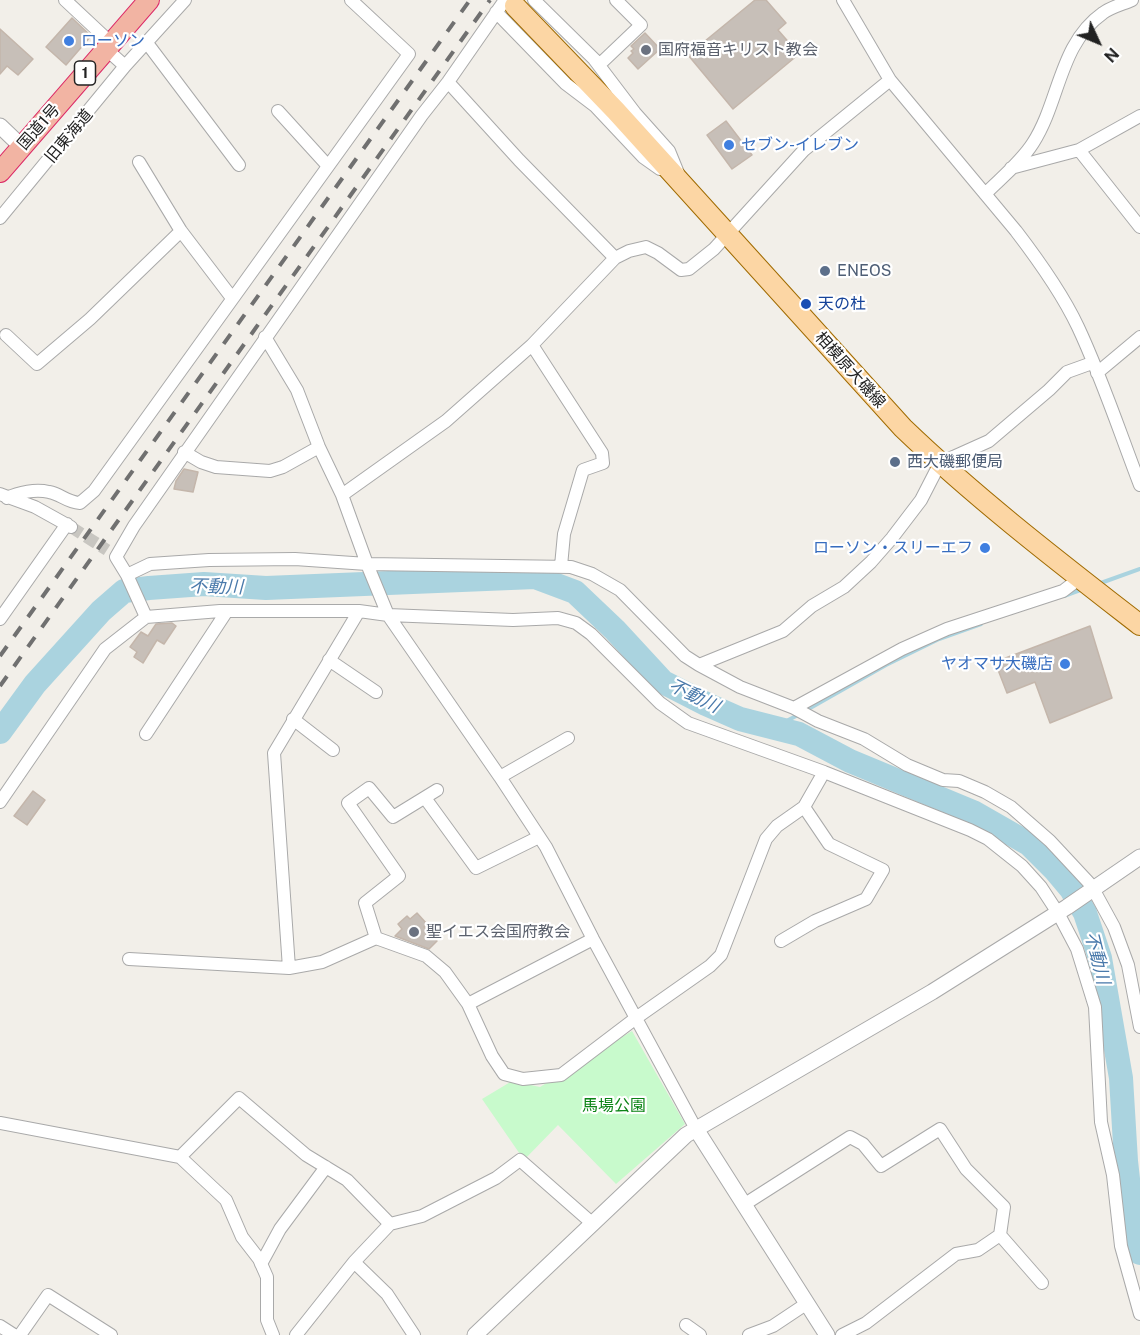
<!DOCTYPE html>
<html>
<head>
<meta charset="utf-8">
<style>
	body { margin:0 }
	#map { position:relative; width:1140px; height:1335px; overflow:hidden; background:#f2efe9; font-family:"Public Sans",sans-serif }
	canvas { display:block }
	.north { position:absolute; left:1068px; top:12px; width:60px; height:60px; -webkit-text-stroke:4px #fff; paint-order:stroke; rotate:134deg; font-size:16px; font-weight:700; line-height:24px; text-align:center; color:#222 }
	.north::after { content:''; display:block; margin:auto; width:21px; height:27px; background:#222; clip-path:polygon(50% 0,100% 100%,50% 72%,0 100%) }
</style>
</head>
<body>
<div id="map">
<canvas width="1140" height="1335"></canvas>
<div class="north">N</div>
</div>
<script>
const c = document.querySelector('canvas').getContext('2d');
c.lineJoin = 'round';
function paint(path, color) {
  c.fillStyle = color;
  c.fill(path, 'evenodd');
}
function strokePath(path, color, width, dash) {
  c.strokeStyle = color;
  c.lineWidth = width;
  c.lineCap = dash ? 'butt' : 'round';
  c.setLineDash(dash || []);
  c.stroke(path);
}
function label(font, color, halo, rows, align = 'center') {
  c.font = font + ' "Public Sans","Noto Sans JP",sans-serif';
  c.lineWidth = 4.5;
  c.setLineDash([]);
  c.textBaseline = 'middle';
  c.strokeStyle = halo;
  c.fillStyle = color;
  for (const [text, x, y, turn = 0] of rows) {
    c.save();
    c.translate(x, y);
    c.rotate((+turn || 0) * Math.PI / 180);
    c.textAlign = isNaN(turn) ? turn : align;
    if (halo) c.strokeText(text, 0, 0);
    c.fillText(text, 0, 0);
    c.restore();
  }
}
paint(new Path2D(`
	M 632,1031 L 685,1124 L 616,1184 L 558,1125 L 524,1160 L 482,1099 L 512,1081 L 540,1087 Z`), '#c8facc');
strokePath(new Path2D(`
	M 1098,584 L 1140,569
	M 1064,596 L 1083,589
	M 805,711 L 886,665 L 939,639 L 981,624
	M 773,728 L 798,715`), '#aad3df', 4);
strokePath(new Path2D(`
	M 0,732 L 35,684 L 101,611 L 124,591 L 149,588 L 204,584 L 266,588 L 535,577 L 575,592 L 615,630 L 663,682 L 706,704 L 740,719 L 799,734 L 850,761 L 973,812 L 1029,844 L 1055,870 L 1071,889 L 1085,913 L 1100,958 L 1121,1078 L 1126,1161 L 1134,1233 L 1140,1253`), '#aad3df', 24);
const building = new Path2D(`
	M 755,0 L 766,0 L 786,23 L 778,30 L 799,54 L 733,109 L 688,55 Z
	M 72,18 L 91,36 L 66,65 L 46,47 Z
	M 0,29 L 33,59 L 18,75 L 7,66 L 0,74 Z
	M 645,33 L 660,49 L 638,69 L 628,58 L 633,53 L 631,51 L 634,49 L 631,46 Z
	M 726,121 L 752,155 L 732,169 L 707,135 Z
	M 184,469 L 198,472 L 193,492 L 174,489 L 176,481 Z
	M 172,623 L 176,626 L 164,644 L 157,640 L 143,663 L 134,657 L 137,652 L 130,647 L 141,632 L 148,636 L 156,624 Z
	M 1090,626 L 1112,698 L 1050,723 L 1035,682 L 1007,693 L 995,662 Z
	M 33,791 L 45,800 L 27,825 L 14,816 Z
	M 417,913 L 427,924 L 424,927 L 437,941 L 429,949 L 395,936 L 402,929 L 398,924 L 407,916 L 410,919 Z`);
paint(building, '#c7bfb8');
strokePath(building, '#c4b6ab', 1.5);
strokePath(new Path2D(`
	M 71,527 L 107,550`), '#c8c6c1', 12, [12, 6]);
const minor = new Path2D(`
	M 65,0 L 111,43
	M 534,0 L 594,59 L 635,113 L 669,151 L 678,173
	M 843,0 L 890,80 L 1016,231 C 1039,261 1062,293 1078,327 C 1102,378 1120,433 1140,485
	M 496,12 L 566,84 L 595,106 L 643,157 L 660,169
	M 147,43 L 239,165
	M 106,49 L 125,66
	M 599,65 L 641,25 L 616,0
	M 448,82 L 519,160 L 615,258 L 532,345 L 602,453 L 603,463 L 583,470 L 564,534 L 561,566
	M 278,111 L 328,166
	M 1079,150 L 1140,227
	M 139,162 L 181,231 L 232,298
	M 1011,168 L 1079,150 L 1140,116
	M 985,194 C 1001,178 1021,162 1033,143 C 1060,101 1059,44 1103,13 C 1111,7 1123,4 1132,0
	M 0,218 L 125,66 L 185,0
	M 615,258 L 629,251 L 646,247 L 658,253 L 681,270 L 689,269 L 714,249 L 804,150 L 890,80
	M 6,335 L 37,364 L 90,319 L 181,231
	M 265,337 L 297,390 L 319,447 L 342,495 L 367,564 L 388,615 L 500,777 L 546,847 L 593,939 L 696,1129
	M 1097,373 L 1140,337
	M 184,452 L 201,462 L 216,467 L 270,471 L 283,467 L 319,447
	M 0,494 L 35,507 L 71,527
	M 342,495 L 446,421 L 532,345
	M 7,498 C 19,492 36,489 49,492 C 61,494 66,502 80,503 L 94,491 L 409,54 L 351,0
	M 127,575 L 150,564 L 209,560 L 295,559 L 367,564 L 571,567 L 592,574 L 620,590 L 685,656 L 699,665 L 783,631 L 812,606 L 844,587 L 871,562 L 892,538 L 921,500 L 940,463 L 989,441 L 1049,390 L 1067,372 L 1092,363
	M 1080,578 L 1063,591 L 947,629 L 902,649 L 794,708 L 818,721 L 864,739 L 907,765 L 943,780 L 959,781 L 985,792 L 1011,807 L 1050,841 L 1091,885 L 1114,927 L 1128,965 L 1140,1027
	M 146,617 L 127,575 L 116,557 L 134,526 L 422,115 L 448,82 L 505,0
	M 0,619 L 67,524
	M 329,660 L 376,692
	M 699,665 L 740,687 L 794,708
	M 293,719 L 333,750
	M 146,734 L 227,611
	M 500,777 L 568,738
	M 425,798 L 476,868 L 539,837
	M 0,802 L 105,649 L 146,617 L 220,611 L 359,611 L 388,615 L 513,620 L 558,618 L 576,623 L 591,634 L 660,703 L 688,723 L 824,772 L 970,830 L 988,839 L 1022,866 L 1041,887 L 1058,913 L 1077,949 L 1095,1007 L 1101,1122 L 1113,1175 L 1121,1246 L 1140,1314
	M 376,938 L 365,903 L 399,876 L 348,803 L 369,788 L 393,817 L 437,790
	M 781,941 L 815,921 L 866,899 L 883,870 L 829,844 L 804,807
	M 129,959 L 289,968 L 274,753 L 359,611
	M 289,968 L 322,962 L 376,938 L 426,956 L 445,972 L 468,1004 L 593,939
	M 468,1004 L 492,1056 L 504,1074 L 523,1079 L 561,1075 L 636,1018 L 710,966 L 721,955 L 766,839 L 777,826 L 804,807 L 824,772
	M 0,1123 L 180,1157 L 239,1098 L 306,1155 L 347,1180 L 390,1224 L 422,1216 L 496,1178 L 520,1160 L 593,1224
	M 180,1157 L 226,1200 L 242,1237 L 259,1259 L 267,1277 L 267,1320 L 273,1335
	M 745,1204 L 850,1137 L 863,1144 L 881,1166 L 940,1129 L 966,1169 L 1004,1207 L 1000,1235 L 1042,1283
	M 390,1224 L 354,1262 L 387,1294 L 414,1335
	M 261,1264 L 280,1229 L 326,1167
	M 686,1325 L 700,1335
	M 0,1326 L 14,1335
	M 20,1335 L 48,1295 L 111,1335
	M 296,1335 L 354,1262
	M 749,1335 L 773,1326 L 806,1304
	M 842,1335 L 866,1323 L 956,1254 L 978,1250 L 1000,1235`);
const tertiary = new Path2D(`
	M 0,126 L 22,147
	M 696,1129 L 827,1335
	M 475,1335 L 686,1135 L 932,992 L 1067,907 L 1140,857`);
const primary = new Path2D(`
	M 515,6 L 616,111 L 903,428 C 977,499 1059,562 1140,625`);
const trunk = new Path2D(`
	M 0,172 L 149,0`);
strokePath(minor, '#a9a9a9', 14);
strokePath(tertiary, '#a9a9a9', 17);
strokePath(primary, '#a06b00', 22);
strokePath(trunk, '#dc2a67', 22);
strokePath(minor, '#fff', 12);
strokePath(tertiary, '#fff', 15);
strokePath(primary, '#fcd6a4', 20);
strokePath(trunk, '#f2b4a3', 20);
strokePath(new Path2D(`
	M 0,656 L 470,0
	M 0,686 L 490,0`), '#707070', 4, [12, 12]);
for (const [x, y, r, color] of [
	[69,41,6,"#3f7fe0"],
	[646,50,6,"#6b7280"],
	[729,145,6,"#3f7fe0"],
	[825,271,6,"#5c6f8a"],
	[806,304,6,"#1a4fb4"],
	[895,462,6,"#5c6f8a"],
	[985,548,6,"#3f7fe0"],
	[1065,664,6,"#3f7fe0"],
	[414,932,6,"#6b7280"]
]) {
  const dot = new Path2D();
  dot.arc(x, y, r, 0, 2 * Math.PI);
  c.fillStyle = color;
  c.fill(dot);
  strokePath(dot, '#fff', 2);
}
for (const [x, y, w] of [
	[85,73,21]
]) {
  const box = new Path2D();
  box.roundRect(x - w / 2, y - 12, w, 24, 4.5);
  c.fillStyle = '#fff';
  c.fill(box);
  strokePath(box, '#222', 1.5);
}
label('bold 15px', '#222', null, [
	["1",85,73]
]);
label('16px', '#366cbe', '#fff', [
	["ローソン",81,41],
	["セブン-イレブン",741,145],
	["ローソン・スリーエフ",973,548,"right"],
	["ヤオマサ大磯店",1053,664,"right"]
], 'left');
label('16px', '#5b616d', '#fff', [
	["国府福音キリスト教会",658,50],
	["聖イエス会国府教会",426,932]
], 'left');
label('16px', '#222', '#fff', [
	["国道1号",39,127,-49],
	["旧東海道",69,136,-50],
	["相模原大磯線",850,370,48]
]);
label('16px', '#4e5e75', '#fff', [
	["ENEOS",837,271],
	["西大磯郵便局",907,462]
], 'left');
label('16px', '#164399', '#fff', [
	["天の杜",818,304]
], 'left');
label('16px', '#0c8416', '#fff', [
	["馬場公園",614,1106]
]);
label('italic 18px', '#4a7aab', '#fff', [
	["不動川",216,587,1],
	["不動川",694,696,26],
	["不動川",1097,958,76]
]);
</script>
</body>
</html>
